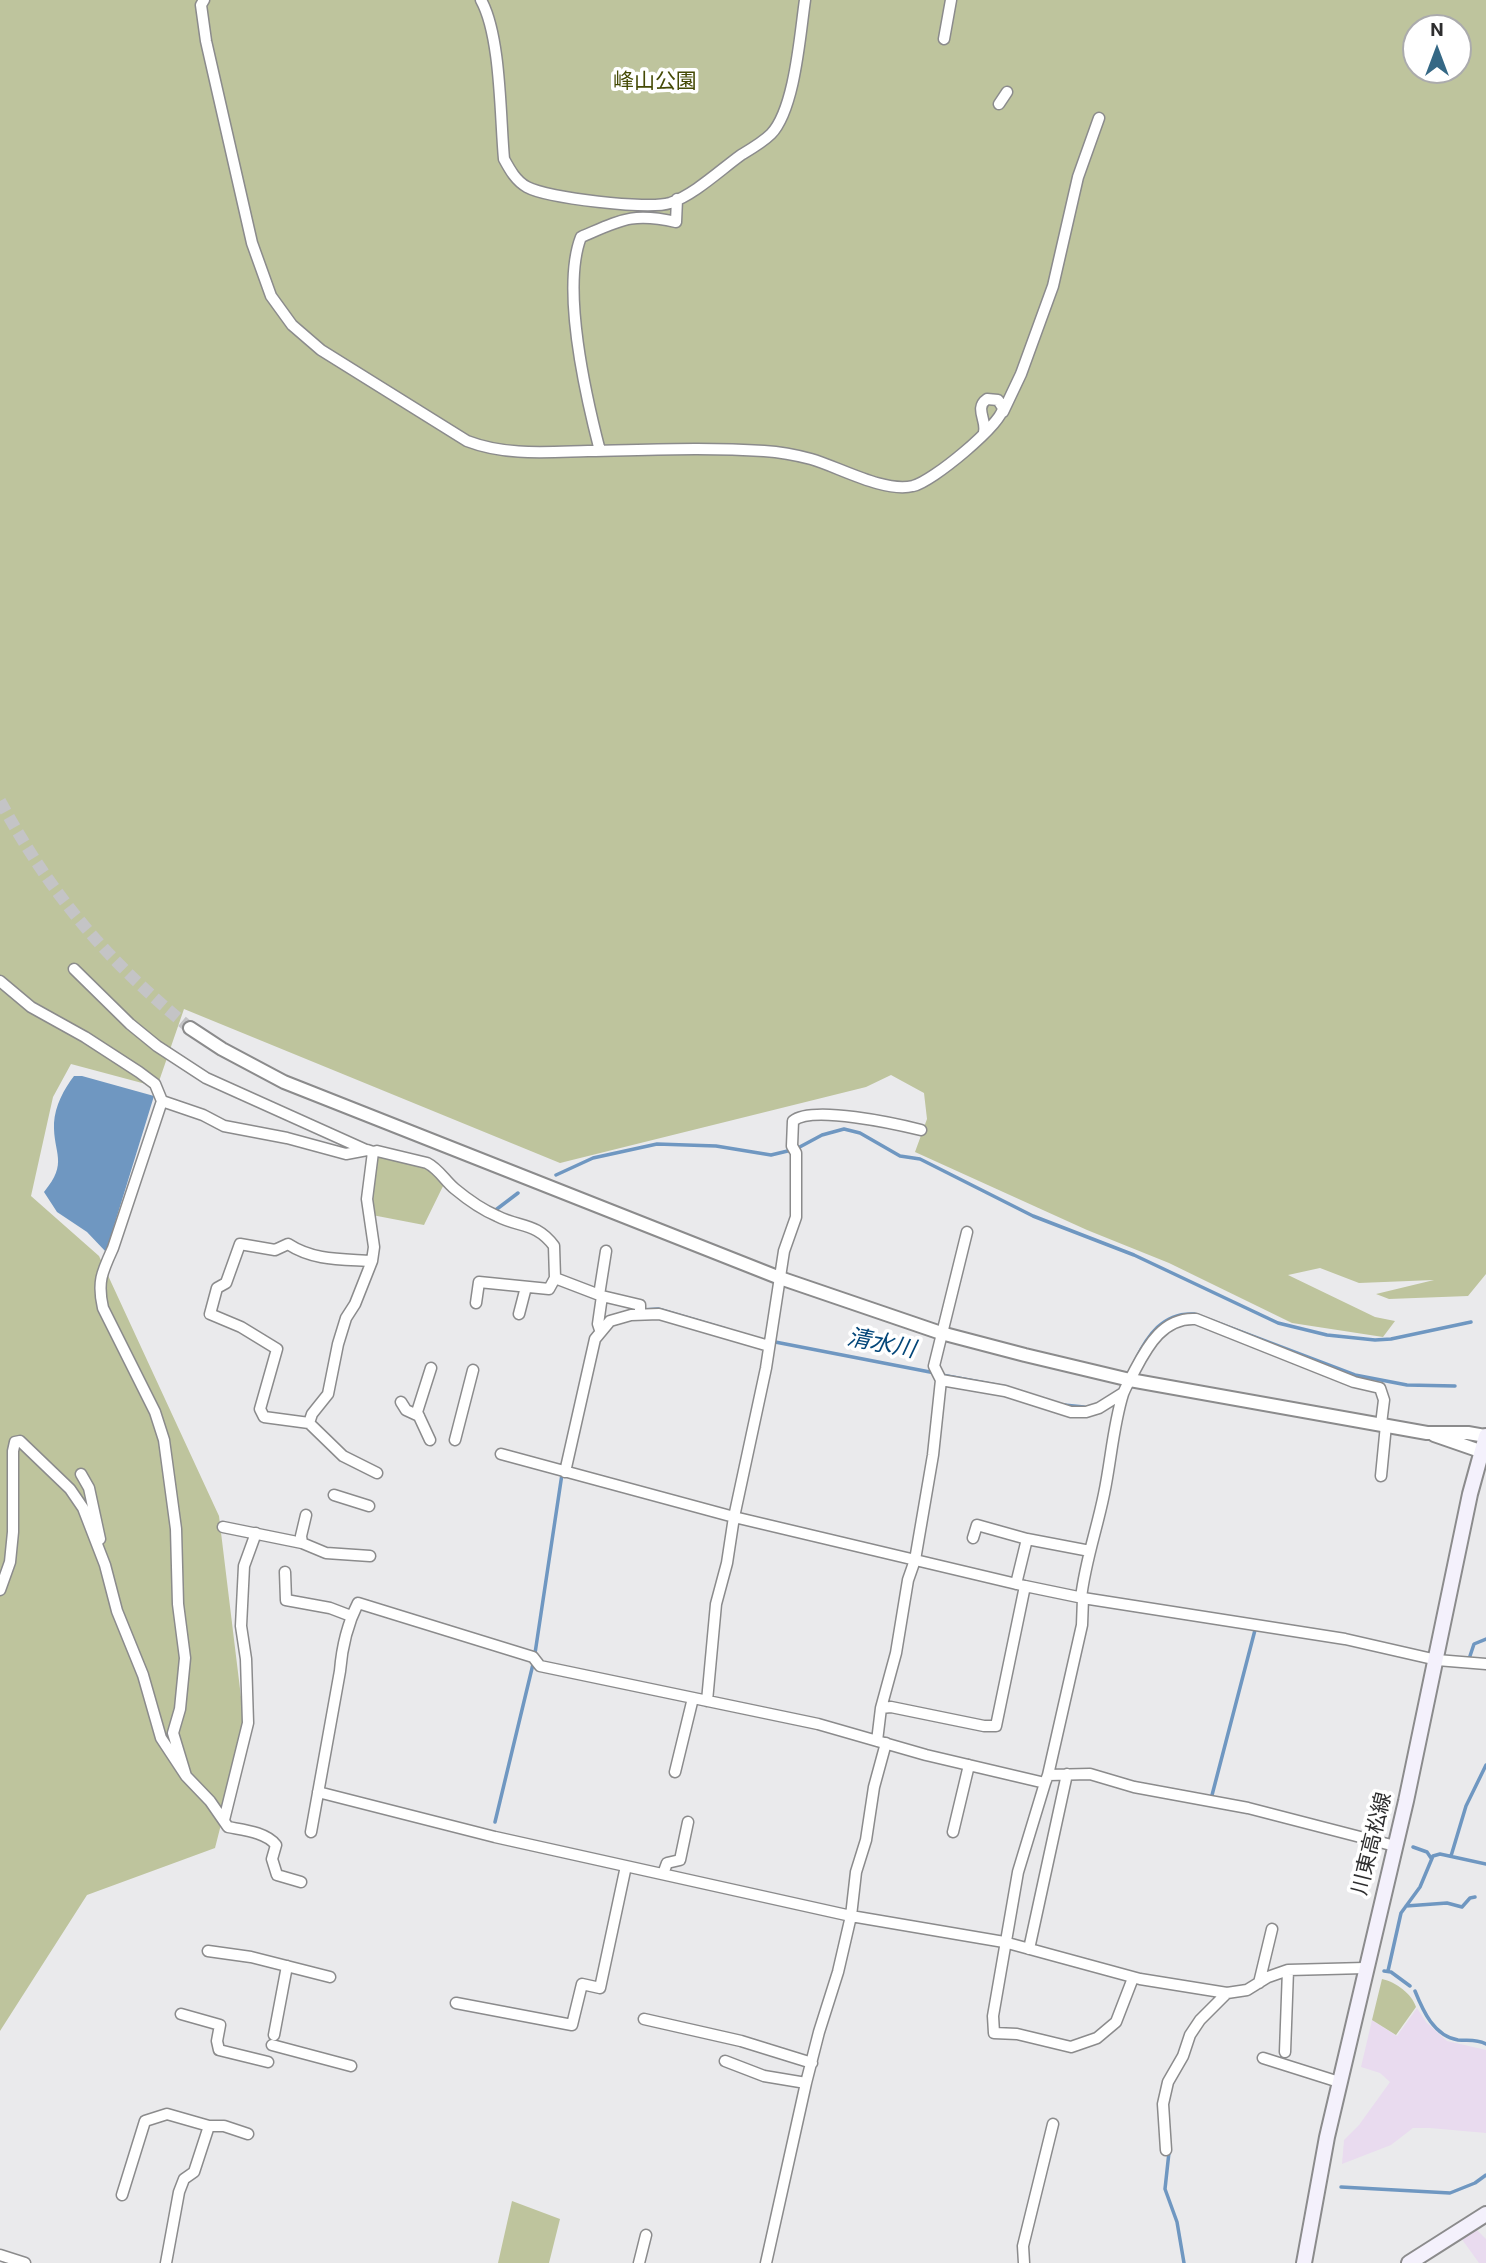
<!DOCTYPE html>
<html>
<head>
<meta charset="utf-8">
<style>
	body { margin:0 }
	#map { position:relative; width:1486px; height:2263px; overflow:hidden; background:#eaeaec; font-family:Roboto,sans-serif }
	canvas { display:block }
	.north { position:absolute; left:1402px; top:14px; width:70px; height:70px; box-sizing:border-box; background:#fff; border:2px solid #ababac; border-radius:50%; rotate:0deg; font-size:19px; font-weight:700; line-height:28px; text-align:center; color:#2e2e2f }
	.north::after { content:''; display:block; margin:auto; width:24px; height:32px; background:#356885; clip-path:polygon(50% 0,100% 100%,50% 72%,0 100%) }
</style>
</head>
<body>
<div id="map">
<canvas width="1486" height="2263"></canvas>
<div class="north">N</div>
</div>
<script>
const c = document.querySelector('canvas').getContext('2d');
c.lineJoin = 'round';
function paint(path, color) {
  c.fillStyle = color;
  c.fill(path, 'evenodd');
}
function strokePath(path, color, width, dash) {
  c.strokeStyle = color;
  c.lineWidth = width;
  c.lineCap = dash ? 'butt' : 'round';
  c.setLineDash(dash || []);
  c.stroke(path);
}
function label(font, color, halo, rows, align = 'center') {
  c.font = font + ' Roboto,"Noto Sans JP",sans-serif';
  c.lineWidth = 7;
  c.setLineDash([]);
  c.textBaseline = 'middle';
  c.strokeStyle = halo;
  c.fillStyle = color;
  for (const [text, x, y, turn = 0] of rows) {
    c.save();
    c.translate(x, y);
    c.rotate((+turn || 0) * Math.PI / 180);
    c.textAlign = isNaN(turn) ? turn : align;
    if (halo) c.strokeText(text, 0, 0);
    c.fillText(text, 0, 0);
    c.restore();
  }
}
paint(new Path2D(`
	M 1417,2008 L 1426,2022 L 1447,2041 L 1486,2050 L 1486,2133 L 1430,2128 L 1413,2128 L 1391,2145 L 1342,2164 L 1344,2140 L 1359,2125 L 1390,2082 L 1380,2073 L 1361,2067 L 1372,2020 L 1397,2036 Z
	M 1476,2229 L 1486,2239 L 1486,2263 L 1479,2263 L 1461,2238 Z`), '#e9dbef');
paint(new Path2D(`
	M 0,0 L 1486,0 L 1486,1274 L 1468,1296 L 1389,1299 L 1376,1294 L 1434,1280 L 1359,1283 L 1320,1268 L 1288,1275 L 1375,1317 L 1395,1321 L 1383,1337 L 1292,1323 L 1169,1263 L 1087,1230 L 915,1152 L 927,1119 L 924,1093 L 891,1075 L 866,1087 L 560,1163 L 184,1009 L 157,1087 L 71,1064 L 53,1097 L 31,1196 L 99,1256 L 219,1516 L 245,1730 L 215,1848 L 87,1895 L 0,2031 ZM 1416,28 L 1458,28 L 1458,70 L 1416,70 Z
	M 380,1156 L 430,1168 L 445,1182 L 424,1225 L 372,1215 C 371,1196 369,1172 380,1156 Z
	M 1382,1979 C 1396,1982 1412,1994 1416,2007 L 1396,2035 L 1372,2020 Z
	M 512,2201 L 560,2219 L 549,2263 L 498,2263 Z`), '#bec49d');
paint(new Path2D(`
	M 74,1076 L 82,1076 L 154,1096 L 106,1252 L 87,1232 L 57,1212 L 44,1192 C 69,1162 53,1154 54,1123 C 55,1106 64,1089 74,1076 Z`), '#6f97c1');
strokePath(new Path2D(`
	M 556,1175 L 593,1158 L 657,1144 L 716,1146 L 771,1155 L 796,1149 L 822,1135 L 844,1129 L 860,1133 L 900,1156 L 920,1159 L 1033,1216 L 1134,1255 L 1278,1323 L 1327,1335 L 1375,1340 L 1391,1339 L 1471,1322
	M 493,1212 L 518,1193
	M 642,1310 L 658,1309 L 726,1329
	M 770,1341 L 935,1373
	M 1135,1361 C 1147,1336 1163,1312 1194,1314 L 1355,1375 L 1407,1385 L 1455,1386
	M 942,1375 L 1007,1387
	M 1064,1405 L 1084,1407
	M 1469,1659 L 1474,1644 L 1486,1639
	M 1211,1799 L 1255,1630
	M 495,1822 L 534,1660 L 562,1474
	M 1413,1847 L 1427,1852 L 1431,1858
	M 1451,1856 L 1466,1806 L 1486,1765
	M 1406,1906 L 1447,1903 L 1462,1907 L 1470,1898 L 1475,1897
	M 1384,1971 L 1391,1972 L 1410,1986
	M 1388,1971 L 1401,1913 L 1420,1887 L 1433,1856 L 1440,1854 L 1486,1864
	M 1415,1991 C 1423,2011 1434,2036 1458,2040 C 1468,2041 1477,2039 1486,2044
	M 1170,2143 L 1165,2189 L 1177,2222 L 1184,2263
	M 1341,2187 L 1450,2193 L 1475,2183 L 1486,2175`), '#6f97c1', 3.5);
strokePath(new Path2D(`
	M 0,801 C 52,896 106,960 190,1028`), '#c4c4c6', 12, [12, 6]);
const minor = new Path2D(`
	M 204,0 L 201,5 L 206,41 L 252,243 L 271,296 L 292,325 L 321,350 L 467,441 C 506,456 547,452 588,451 C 646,450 705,447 764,451 C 779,452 796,455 811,459 C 839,467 884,493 913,486 C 932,482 1001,425 1003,408 L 998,400 L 987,399 C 974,408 987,420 984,432
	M 481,0 C 501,36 500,116 504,159 C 510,170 516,181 527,187 C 547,198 649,210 670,203 C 695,194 719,171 741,155 C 751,149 763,142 771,134 C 795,109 800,34 805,0
	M 944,39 L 951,0
	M 999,104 L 1007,92
	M 1003,412 L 1021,374 L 1053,286 L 1078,177 L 1099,118
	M 600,451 C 586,397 561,288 581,237 C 621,220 632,212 676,222 L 677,199
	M 74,969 L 130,1024 L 157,1046 L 206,1078 L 366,1150
	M 0,981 L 31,1007 L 85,1037 L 139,1072 L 155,1084 L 162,1101 L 113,1248 C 102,1272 97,1282 103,1308 L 155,1412 L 164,1440 L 176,1529 L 178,1604 L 185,1658 L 180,1709 L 173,1733 L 186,1776
	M 162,1101 L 203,1115 L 224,1126 L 287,1138 L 346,1154 L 367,1150 L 373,1152 L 367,1199 L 374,1247 L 372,1261 L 355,1304 L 346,1318 L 338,1344 L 328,1394 L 312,1414 L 309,1423
	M 373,1152 L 377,1151 L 427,1163 C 439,1169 445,1181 455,1189 C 467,1199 483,1210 497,1216 C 520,1228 536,1222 554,1246 L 555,1278 L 602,1296 L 598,1324 L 600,1330
	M 372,1261 C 342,1259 314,1261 288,1244 L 275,1250 L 240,1244 L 226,1283 L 217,1288 L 210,1314 L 241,1327 L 277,1349 L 260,1409 L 264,1417 L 309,1423 L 343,1456 L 377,1473
	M 599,1295 L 606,1251
	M 602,1296 L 640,1305 L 640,1314
	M 476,1303 L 479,1282 L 549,1289 L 555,1278
	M 519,1314 L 526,1287
	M 941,1380 L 1005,1391 L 1071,1412 L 1086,1412 L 1099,1408 L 1123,1393
	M 401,1402 L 406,1410 L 419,1416
	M 430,1440 L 417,1412 L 431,1368
	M 455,1440 L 473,1370
	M 501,1454 L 734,1517 L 1025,1586 L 1083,1598 L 1345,1639 L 1437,1660 L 1486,1664
	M 565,1472 L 595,1339 L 610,1321 L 631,1315 L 659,1314 L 769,1346
	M 81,1474 L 89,1488 L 100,1539
	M 1381,1476 L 1386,1425
	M 334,1495 L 369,1506
	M 306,1515 L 301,1536 L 302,1543 L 326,1553 L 370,1556
	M 223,1527 L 302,1543
	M 973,1538 L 977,1525 L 1027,1539
	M 285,1572 L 286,1600 L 330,1608 L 351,1616
	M 1016,1584 L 1027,1539 L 1090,1551
	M 0,1590 L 10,1562 L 13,1532 L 13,1451 L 15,1442 L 20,1441 L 70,1489 L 83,1508 L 105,1565 L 117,1611 L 143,1675 L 161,1738 L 186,1776 L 210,1801 L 228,1827 C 243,1830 266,1832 276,1845 L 272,1859 L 277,1875 L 301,1882
	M 1081,1598 C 1085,1562 1097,1529 1104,1494 C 1111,1461 1113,1426 1123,1394 C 1126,1386 1131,1378 1135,1370 C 1148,1345 1164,1317 1196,1319 L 1354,1382 L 1380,1388 L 1384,1400 L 1381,1424
	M 707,1701 L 716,1604 L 727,1563 L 734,1517 L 766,1368 L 784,1251 L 796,1217 L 796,1153 L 792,1146 L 793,1121 C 812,1105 897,1124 921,1130
	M 881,1708 L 891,1707 L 984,1726 L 996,1726 L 1025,1586
	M 877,1741 L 881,1708 L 896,1653 L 908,1580 L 915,1560 L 933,1455 L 941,1380 L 934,1366 L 967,1232
	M 675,1772 L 693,1698
	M 1048,1775 L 1082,1625 L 1083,1598
	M 1045,1783 L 1018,1872 L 993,2016 L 994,2033 L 1017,2034 L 1071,2047 L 1097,2038 L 1116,2022 L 1133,1978
	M 318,1792 L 495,1837 L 851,1916 L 1004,1942 L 1140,1979 L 1227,1993 L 1247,1990 L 1268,1977 L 1288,1970 L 1365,1968
	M 224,1820 L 248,1723 L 246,1659 L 241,1626 L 244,1566 L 256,1533
	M 311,1832 L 340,1671 C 342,1646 347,1625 358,1603 L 533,1657 L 540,1666 L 818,1724 L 926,1755 L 1045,1783 L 1048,1775 L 1090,1774 L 1134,1787 L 1248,1808 L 1395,1846
	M 953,1832 L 969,1765
	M 663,1874 L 667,1863 L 680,1860 L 688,1822
	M 1029,1949 L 1067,1774
	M 208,1951 L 251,1957 L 330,1977
	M 1259,1983 L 1272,1929
	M 456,2003 L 572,2025 L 582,1984 L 600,1988 L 626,1866
	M 181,2014 L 220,2025 L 217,2041 L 219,2050 L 268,2062
	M 644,2019 L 741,2041 L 812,2063
	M 274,2035 L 287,1966
	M 272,2045 L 351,2066
	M 1285,2052 L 1288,1970
	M 1263,2058 L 1339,2082
	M 725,2061 L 764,2076 L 806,2083
	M 1166,2150 L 1163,2104 L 1168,2082 L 1183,2056 L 1190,2035 L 1200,2020 L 1227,1993
	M 122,2195 L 145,2121 L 167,2114 L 209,2126
	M 0,2255 L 25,2263
	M 166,2263 L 179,2192 L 184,2179 L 194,2172 L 209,2126 L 224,2126 L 248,2134
	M 639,2263 L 646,2235
	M 766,2263 L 806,2083 L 819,2032 L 838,1972 L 851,1916 L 856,1872 L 866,1840 L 874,1787 L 886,1743
	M 1024,2263 L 1023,2246 L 1053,2124`);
const tertiary = new Path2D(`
	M 190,1028 L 222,1049 L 284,1082 L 780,1278 L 941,1333 L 1025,1355 L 1130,1380 L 1427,1433 L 1468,1433 L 1486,1436
	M 1434,1435 L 1486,1453`);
const secondary = new Path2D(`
	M 1304,2263 L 1327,2137 L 1406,1801 L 1470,1494 L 1486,1436
	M 1409,2263 L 1486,2214`);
strokePath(minor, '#8b8b8c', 13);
strokePath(tertiary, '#8b8b8c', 16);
strokePath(secondary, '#8b8b8c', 18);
strokePath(minor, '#fff', 10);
strokePath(tertiary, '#fff', 12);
strokePath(secondary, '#f4f1fc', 14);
label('21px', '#454a05', '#fff', [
	["峰山公園",655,83]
]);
label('21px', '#2e2e2f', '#fff', [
	["川東高松線",1373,1844,-76]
]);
label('italic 23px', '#024578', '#fff', [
	["清水川",881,1345,11]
]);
</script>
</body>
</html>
